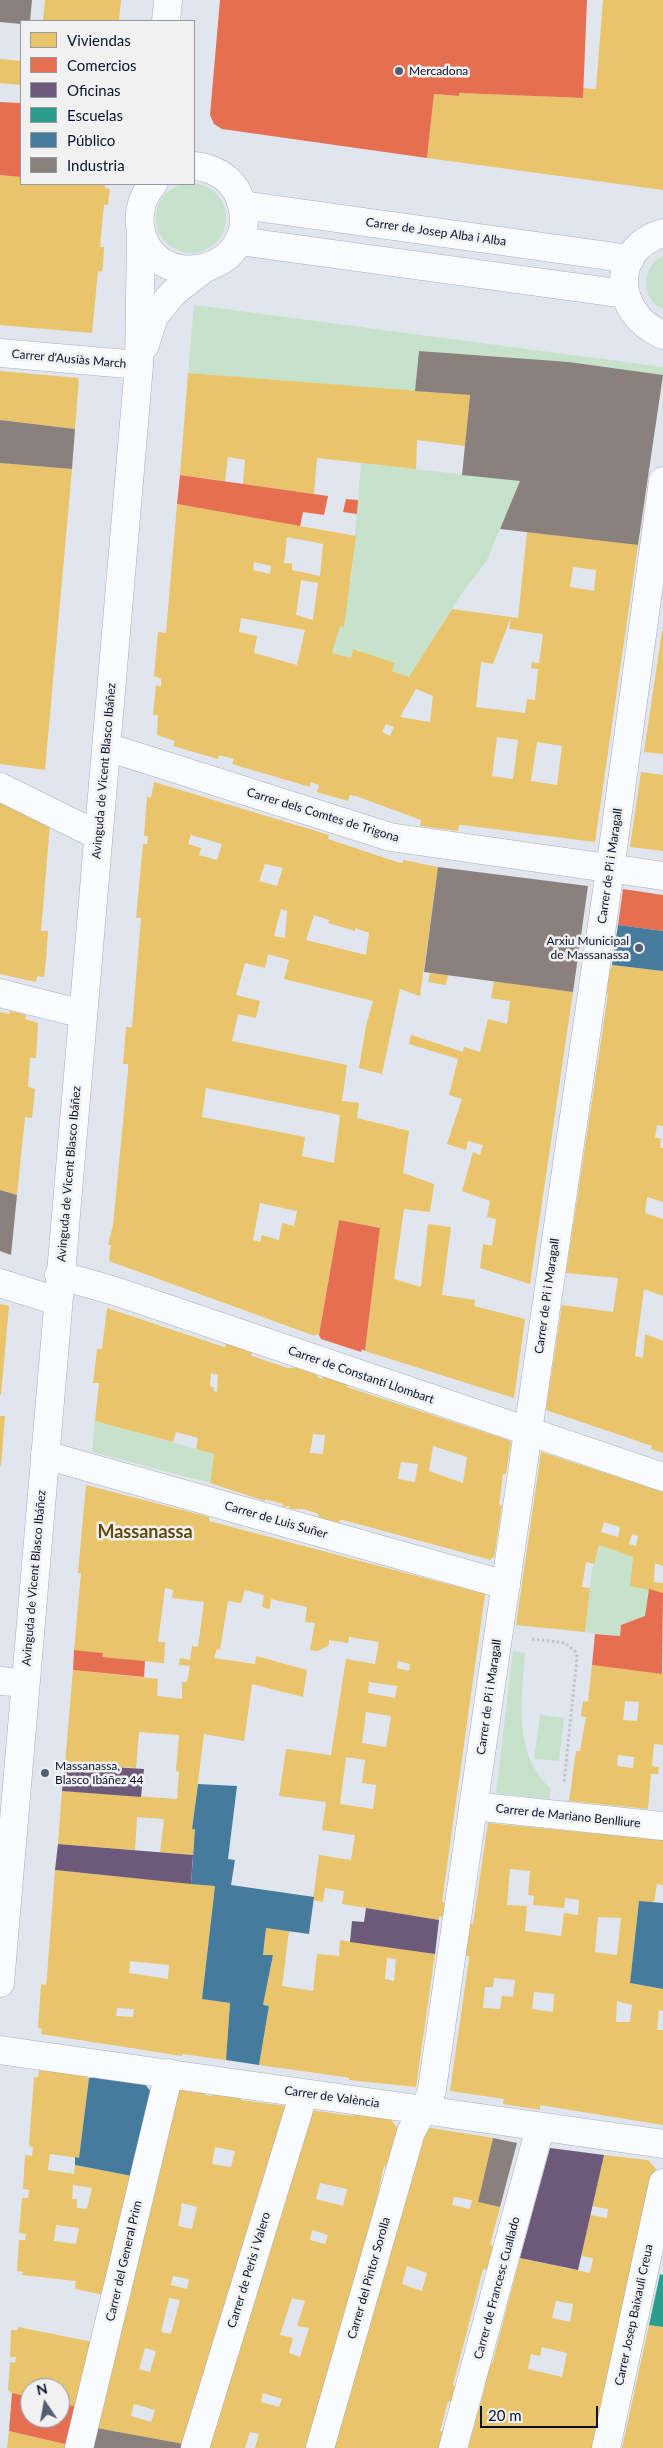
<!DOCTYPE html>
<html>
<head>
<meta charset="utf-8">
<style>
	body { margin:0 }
	#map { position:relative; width:663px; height:2448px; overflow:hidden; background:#e1e5ee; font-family:Lato,sans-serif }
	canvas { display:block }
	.legend { position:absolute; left:20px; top:20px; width:175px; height:165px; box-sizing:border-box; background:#f1f1f1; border:1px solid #9499a3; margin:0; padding:6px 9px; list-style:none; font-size:15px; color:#08142e }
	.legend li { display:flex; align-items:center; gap:10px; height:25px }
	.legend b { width:25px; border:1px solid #9499a3 }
	.north { position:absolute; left:20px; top:2378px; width:50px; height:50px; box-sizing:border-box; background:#f1f1f1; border:1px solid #9499a3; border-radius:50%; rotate:348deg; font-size:14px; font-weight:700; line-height:20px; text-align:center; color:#08142e }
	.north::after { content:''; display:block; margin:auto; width:18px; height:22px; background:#545d71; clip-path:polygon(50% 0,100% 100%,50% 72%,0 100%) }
	.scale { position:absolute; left:480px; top:2406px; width:118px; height:22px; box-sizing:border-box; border:2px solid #08142e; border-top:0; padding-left:6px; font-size:15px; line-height:18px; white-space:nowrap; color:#08142e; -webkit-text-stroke:4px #f1f1f1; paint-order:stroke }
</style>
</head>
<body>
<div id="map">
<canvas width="663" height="2448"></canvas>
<ul class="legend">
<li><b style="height:14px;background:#e9c46a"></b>Viviendas</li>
<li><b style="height:14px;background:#e76f51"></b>Comercios</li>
<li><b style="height:14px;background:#6d597a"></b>Oficinas</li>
<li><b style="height:14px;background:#2a9d8f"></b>Escuelas</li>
<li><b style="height:14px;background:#457b9d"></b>Público</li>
<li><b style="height:14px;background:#8a817c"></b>Industria</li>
</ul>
<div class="north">N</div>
<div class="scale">20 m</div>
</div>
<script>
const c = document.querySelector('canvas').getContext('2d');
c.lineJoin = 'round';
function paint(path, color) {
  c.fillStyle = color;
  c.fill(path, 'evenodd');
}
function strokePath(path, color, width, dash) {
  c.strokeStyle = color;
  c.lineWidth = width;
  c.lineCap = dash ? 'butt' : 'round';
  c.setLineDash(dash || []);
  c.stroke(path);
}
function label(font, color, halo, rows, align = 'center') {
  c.font = font + ' Lato,sans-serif';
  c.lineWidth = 5;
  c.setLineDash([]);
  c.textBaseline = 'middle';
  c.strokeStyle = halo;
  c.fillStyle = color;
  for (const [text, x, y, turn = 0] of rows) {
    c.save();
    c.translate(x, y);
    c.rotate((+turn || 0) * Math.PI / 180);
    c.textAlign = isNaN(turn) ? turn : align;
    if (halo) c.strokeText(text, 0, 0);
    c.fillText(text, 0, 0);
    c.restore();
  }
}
paint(new Path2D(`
	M156 218a35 35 0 1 1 70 0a35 35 0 1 1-70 0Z
	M 663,256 L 663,309 C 640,300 641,265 663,256 Z
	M 194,305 L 663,367 L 663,375 L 569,362 L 419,351 L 415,391 L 188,373 Z
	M 361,463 L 520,481 L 486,562 L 462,593 L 409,677 L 392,671 L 395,664 L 353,649 L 351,658 L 332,653 L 340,626 L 344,627 L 348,582 L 351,582 Z
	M 95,1421 L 214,1454 L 210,1483 L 92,1452 Z
	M 599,1545 L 633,1557 L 630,1585 L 649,1589 L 645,1616 L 621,1625 L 620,1636 L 585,1632 L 592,1570 Z
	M 513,1651 L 525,1653 C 522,1701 512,1752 551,1789 L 549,1799 L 496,1793 Z
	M 540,1715 L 564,1718 L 559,1761 L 534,1759 Z`), '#c7e2cb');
paint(new Path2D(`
	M 45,0 L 121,0 L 119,21 L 43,21 Z
	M 603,0 L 663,0 L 663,190 L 427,158 L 434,94 L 459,96 L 459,93 L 583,98 L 583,88 L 596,89 Z
	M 0,59 L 21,61 L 21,85 L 0,83 Z
	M 0,175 L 21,177 L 21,184 L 105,184 L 105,188 L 110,189 L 108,205 L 104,205 L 100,247 L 104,247 L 103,265 L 102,272 L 98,271 L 92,333 L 0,325 Z
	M 0,371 L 79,378 L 75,429 L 0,420 Z
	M 188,373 L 470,395 L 465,446 L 417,440 L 416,469 L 317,458 L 314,494 L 243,484 L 245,460 L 228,457 L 225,481 L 180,475 Z
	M 0,463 L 72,469 L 45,770 L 0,764 Z
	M 177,504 L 356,536 L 344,627 L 340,626 L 332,653 L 351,658 L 353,649 L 395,663 L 392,671 L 409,677 L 452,609 L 511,617 L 493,664 L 481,662 L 476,707 L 525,713 L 527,699 L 535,700 L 538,669 L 531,668 L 532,662 L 539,663 L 543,634 L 509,629 L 511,617 L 518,618 L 527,532 L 638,545 L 595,842 L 462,825 L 459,825 L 458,831 L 420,826 L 421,820 L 356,796 L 350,795 L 348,801 L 317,792 L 319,785 L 311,782 L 310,787 L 232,764 L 234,759 L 219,755 L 218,759 L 173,746 L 175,741 L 157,735 L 158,715 L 153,715 L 156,685 L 161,687 L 161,679 L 154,676 L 158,632 L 166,633 ZM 287,537 L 323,544 L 320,576 L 292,570 L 292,563 L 284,563 ZM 254,562 L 271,566 L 270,574 L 253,570 ZM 573,567 L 596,570 L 594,591 L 570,587 ZM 301,580 L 318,583 L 313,620 L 296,615 ZM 241,618 L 305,630 L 297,665 L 254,653 L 257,636 L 239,632 ZM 416,689 L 433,696 L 430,722 L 400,717 ZM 386,724 L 394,727 L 390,736 L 382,732 ZM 497,737 L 518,740 L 513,779 L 492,776 ZM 537,742 L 562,746 L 557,785 L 531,781 Z
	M 662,631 L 663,631 L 663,754 L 644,752 Z
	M 641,772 L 663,775 L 663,851 L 630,847 Z
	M 154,782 L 329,835 L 328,839 L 397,862 L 403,863 L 403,860 L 438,867 L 420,996 L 400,989 L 382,1074 L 359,1068 L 366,1026 L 373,1001 L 284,979 L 289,960 L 268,954 L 265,968 L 245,963 L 236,995 L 260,1001 L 256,1018 L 238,1014 L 232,1041 L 347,1065 L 342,1101 L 359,1103 L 357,1118 L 409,1131 L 403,1173 L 434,1184 L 430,1212 L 404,1209 L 394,1279 L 421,1287 L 428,1224 L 451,1227 L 442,1295 L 475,1300 L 474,1306 L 525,1319 L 514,1398 L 365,1351 L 380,1228 L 339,1220 L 319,1335 L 316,1334 L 315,1336 L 109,1261 L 111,1245 L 108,1245 L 113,1225 L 128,1071 L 128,1064 L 123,1064 L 126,1027 L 132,1027 L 141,918 L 136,918 L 143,844 L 147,844 L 148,836 L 144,836 L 147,797 L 151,798 ZM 191,835 L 222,844 L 217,860 L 199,855 L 201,848 L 188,844 ZM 265,864 L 283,868 L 277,886 L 259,881 ZM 281,909 L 287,911 L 285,938 L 274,936 ZM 314,915 L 329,920 L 328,923 L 355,931 L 355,928 L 369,933 L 366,955 L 306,940 ZM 206,1088 L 340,1115 L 334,1163 L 302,1156 L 305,1137 L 202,1117 ZM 260,1203 L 297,1211 L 294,1226 L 282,1223 L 279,1240 L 262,1235 L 260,1242 L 253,1240 Z
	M 0,797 L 50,824 L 41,931 L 48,931 L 46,960 L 44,977 L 37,976 L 36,982 L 0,974 Z
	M 612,965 L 663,971 L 663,1126 L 657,1125 L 655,1138 L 661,1138 L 660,1148 L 663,1148 L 663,1202 L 647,1197 L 645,1213 L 663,1219 L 663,1296 L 644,1289 L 635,1356 L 643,1358 L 645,1334 L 663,1341 L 663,1453 L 651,1449 L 652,1446 L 649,1445 L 546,1410 L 562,1305 L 613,1312 L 618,1278 L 566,1273 L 608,994 L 604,993 L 608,968 L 611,969 Z
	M 430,973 L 448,975 L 446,985 L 428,982 Z
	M 494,981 L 573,992 L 530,1284 L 480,1268 L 483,1244 L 492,1246 L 496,1219 L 487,1217 L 490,1201 L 462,1191 L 473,1152 L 480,1155 L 483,1145 L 468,1141 L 466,1150 L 447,1144 L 462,1099 L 449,1095 L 458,1059 L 409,1044 L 411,1035 L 463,1052 L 464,1047 L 480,1052 L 488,1019 L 507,1024 L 510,1001 L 491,998 Z
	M 10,1011 L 26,1015 L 25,1019 L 38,1023 L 36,1058 L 30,1058 L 28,1087 L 35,1089 L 32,1118 L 25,1117 L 17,1195 L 0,1190 L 0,1012 L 9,1014 Z
	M 0,1304 L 9,1306 L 1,1395 L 0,1395 Z
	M 107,1308 L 221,1346 L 225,1347 L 227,1341 L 253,1350 L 251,1356 L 255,1357 L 288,1368 L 305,1367 L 304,1371 L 318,1372 L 317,1377 L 322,1379 L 324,1374 L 349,1382 L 347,1387 L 508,1440 L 511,1442 L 506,1474 L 503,1474 L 499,1505 L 502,1505 L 494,1558 L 491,1558 L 491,1560 L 343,1520 L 340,1520 L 339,1523 L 318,1517 L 319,1514 L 303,1509 L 289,1509 L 290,1506 L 282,1507 L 283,1504 L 265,1499 L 265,1501 L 210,1483 L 214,1454 L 196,1449 L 198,1438 L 176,1432 L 173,1442 L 95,1421 L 99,1383 L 93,1383 L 97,1349 L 102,1349 ZM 211,1373 L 218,1375 L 217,1392 L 213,1391 L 214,1388 L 210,1386 ZM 313,1434 L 325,1435 L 323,1454 L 310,1453 ZM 433,1446 L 467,1457 L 463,1483 L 429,1471 ZM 401,1462 L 418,1464 L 415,1482 L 398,1479 Z
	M 0,1416 L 5,1416 L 1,1466 L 0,1465 Z
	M 541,1452 L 663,1492 L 663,1566 L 655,1563 L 654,1582 L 663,1583 L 663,1593 L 630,1586 L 633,1557 L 599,1545 L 594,1564 L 586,1562 L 582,1587 L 590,1588 L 585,1632 L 516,1625 ZM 604,1522 L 620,1527 L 618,1537 L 601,1532 ZM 632,1534 L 638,1536 L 636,1546 L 629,1544 Z
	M 86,1485 L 209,1517 L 209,1521 L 485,1594 L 442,1902 L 445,1903 L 443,1917 L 439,1916 L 439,1920 L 342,1904 L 344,1891 L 325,1888 L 323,1902 L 313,1900 L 319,1855 L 351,1860 L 355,1835 L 322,1830 L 326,1802 L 279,1796 L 286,1749 L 331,1755 L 346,1659 L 375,1664 L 379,1642 L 349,1637 L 348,1643 L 329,1640 L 329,1645 L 318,1651 L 310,1650 L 315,1623 L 305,1622 L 307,1607 L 271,1599 L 270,1609 L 262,1607 L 264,1595 L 245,1590 L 241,1603 L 228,1601 L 220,1650 L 217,1649 L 214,1658 L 255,1664 L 256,1656 L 307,1670 L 303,1697 L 252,1684 L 244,1741 L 204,1734 L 192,1829 L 195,1829 L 193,1855 L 160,1852 L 164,1819 L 137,1817 L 135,1850 L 58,1844 L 62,1791 L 177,1799 L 179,1772 L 176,1771 L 179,1735 L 139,1732 L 136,1768 L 65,1764 L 73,1670 L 158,1679 L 157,1696 L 182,1699 L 182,1682 L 187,1682 L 190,1666 L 179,1665 L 180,1658 L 190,1660 L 192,1646 L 198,1647 L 204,1602 L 172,1598 L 173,1590 L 165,1588 L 158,1642 L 165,1642 L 164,1663 L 102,1657 L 103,1653 L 74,1650 L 81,1573 L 78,1573 ZM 398,1661 L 410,1664 L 409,1671 L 397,1668 ZM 369,1682 L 397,1686 L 395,1698 L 368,1693 ZM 366,1712 L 391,1716 L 386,1747 L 362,1743 ZM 346,1757 L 365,1760 L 362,1783 L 376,1785 L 373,1809 L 340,1804 Z
	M 592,1665 L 663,1674 L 663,1745 L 654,1744 L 652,1766 L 659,1767 L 658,1774 L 651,1774 L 648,1809 L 569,1801 L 576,1751 L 580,1751 L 586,1717 L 581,1716 L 583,1701 L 588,1702 ZM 625,1701 L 639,1702 L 637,1721 L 623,1720 ZM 618,1755 L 634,1757 L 633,1768 L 617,1766 Z
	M 488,1823 L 663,1840 L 663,1885 L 657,1884 L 654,1903 L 639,1901 L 630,1983 L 663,1989 L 663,2011 L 659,2010 L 657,2030 L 663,2030 L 663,2125 L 540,2105 L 540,2110 L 503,2104 L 504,2099 L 450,2091 L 469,1959 L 469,1956 L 464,1956 L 468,1923 L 473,1924 ZM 510,1869 L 530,1871 L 528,1895 L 534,1896 L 533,1905 L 564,1908 L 565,1898 L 579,1900 L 578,1915 L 564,1913 L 561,1936 L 525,1931 L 527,1906 L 507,1905 ZM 598,1917 L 621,1918 L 617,1955 L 595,1952 ZM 494,1978 L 515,1980 L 513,1997 L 502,1996 L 500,2009 L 483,2008 L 485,1987 L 493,1987 ZM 534,1992 L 554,1994 L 553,2012 L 532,2009 ZM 617,2001 L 632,2005 L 630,2022 L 616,2022 Z
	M 55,1870 L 215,1886 L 202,1999 L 230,2003 L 226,2060 L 182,2054 L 182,2056 L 41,2034 L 42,2029 L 38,2028 L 41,1984 L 46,1985 L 47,1977 ZM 130,1961 L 169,1965 L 168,1979 L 129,1973 ZM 117,2008 L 134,2009 L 133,2017 L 116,2016 Z
	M 266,1928 L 289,1931 L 282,1986 L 313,1991 L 317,1954 L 339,1956 L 340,1940 L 435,1954 L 416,2087 L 349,2080 L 349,2078 L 344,2077 L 259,2065 L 269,2006 L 263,2005 L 273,1955 L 263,1955 ZM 387,1958 L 396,1959 L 394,1981 L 385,1979 Z
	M 46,2067 L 86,2073 L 86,2077 L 89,2078 L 79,2158 L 50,2154 L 48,2170 L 74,2174 L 75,2165 L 132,2176 L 104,2295 L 75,2289 L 76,2281 L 22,2275 L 23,2272 L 17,2271 L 19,2240 L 25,2240 L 26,2234 L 19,2233 L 22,2198 L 28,2198 L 29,2190 L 23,2189 L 25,2155 L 32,2156 L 33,2147 L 29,2146 L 34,2077 L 38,2078 L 39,2070 L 45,2071 ZM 73,2185 L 92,2188 L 87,2209 L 77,2208 L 77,2199 L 72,2199 ZM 56,2225 L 79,2228 L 76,2244 L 54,2241 Z
	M 177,2087 L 205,2091 L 205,2095 L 212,2096 L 213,2091 L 243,2096 L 241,2100 L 286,2106 L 184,2444 L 97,2428 L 132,2289 L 129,2287 L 139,2258 L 145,2224 L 147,2225 L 157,2183 ZM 215,2147 L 235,2151 L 231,2167 L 212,2164 ZM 182,2203 L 197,2207 L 192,2229 L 178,2226 ZM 173,2276 L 189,2279 L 187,2289 L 171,2285 ZM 169,2298 L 180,2300 L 171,2334 L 161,2332 ZM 145,2348 L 156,2351 L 150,2372 L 139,2369 ZM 134,2404 L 155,2410 L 151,2422 L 131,2416 Z
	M 311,2110 L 353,2116 L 354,2110 L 388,2115 L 398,2129 L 388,2167 L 384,2166 L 361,2271 L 309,2448 L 255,2448 L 259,2434 L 250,2432 L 245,2448 L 206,2448 L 283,2211 ZM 320,2183 L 347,2189 L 343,2206 L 316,2199 ZM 312,2230 L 328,2235 L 325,2244 L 310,2240 ZM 292,2298 L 305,2301 L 297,2326 L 309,2328 L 300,2357 L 289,2353 L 293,2338 L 280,2335 ZM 263,2393 L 282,2399 L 279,2407 L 261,2402 Z
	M 425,2127 L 493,2138 L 478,2202 L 500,2207 L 490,2245 L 494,2246 L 487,2270 L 483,2269 L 482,2273 L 453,2385 L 457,2386 L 453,2402 L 448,2401 L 441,2428 L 440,2431 L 444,2432 L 440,2448 L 333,2448 L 372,2318 ZM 454,2197 L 472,2200 L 470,2209 L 452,2205 ZM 407,2266 L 427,2273 L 422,2291 L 402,2284 Z
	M 604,2155 L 648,2160 L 656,2169 L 594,2448 L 468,2448 L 485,2387 L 482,2386 L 488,2363 L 492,2364 L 520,2258 L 590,2273 L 593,2258 L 581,2256 L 590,2215 L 607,2218 L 608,2209 L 592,2206 ZM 556,2301 L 573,2304 L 570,2322 L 552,2318 ZM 542,2347 L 567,2353 L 562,2377 L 528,2369 L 531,2354 L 540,2356 Z
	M 649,2325 L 663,2327 L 663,2448 L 622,2448 Z
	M 18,2327 L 93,2342 L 78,2407 L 60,2403 L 60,2388 L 30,2388 L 30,2397 L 12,2393 L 8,2390 L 10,2362 L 15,2363 L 16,2357 L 10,2357 L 11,2330 L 18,2330 Z
	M 9,2431 L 69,2445 L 68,2448 L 7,2448 Z`), '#e9c46a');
paint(new Path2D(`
	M 220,0 L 587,0 L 583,98 L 459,93 L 459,96 L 434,94 L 427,158 L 222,129 L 214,124 L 210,115 Z
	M 0,102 L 21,103 L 21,177 L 0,175 Z
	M 180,475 L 328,496 L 324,515 L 303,512 L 300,526 L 177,504 Z
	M 346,499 L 358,500 L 357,514 L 343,512 Z
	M 623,889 L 663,895 L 663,931 L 618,925 Z
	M 339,1220 L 380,1228 L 365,1351 L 362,1349 L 361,1352 L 321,1339 L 319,1335 Z
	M 649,1589 L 663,1593 L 662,1674 L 592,1665 L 595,1634 L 620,1636 L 621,1625 L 645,1616 Z
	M 74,1650 L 103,1653 L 102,1657 L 145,1661 L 144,1677 L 73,1670 Z
	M 12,2393 L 30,2397 L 30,2418 L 60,2418 L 60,2403 L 78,2407 L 69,2445 L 9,2431 Z`), '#e76f51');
paint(new Path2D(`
	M 65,1764 L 144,1769 L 141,1797 L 62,1791 Z
	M 58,1844 L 193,1855 L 191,1884 L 55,1870 Z
	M 366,1908 L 439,1920 L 435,1954 L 350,1942 L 352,1921 L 364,1922 Z
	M 550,2148 L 604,2155 L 578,2270 L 520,2258 Z`), '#6d597a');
paint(new Path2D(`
	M 660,2274 L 663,2275 L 663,2327 L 649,2325 Z`), '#2a9d8f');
paint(new Path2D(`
	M 618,925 L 663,931 L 663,971 L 612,965 Z
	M 198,1784 L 237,1786 L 228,1859 L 235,1860 L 231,1885 L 314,1897 L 309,1934 L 266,1928 L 263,1955 L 273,1955 L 263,2005 L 269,2006 L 259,2065 L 226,2060 L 230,2003 L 202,1999 L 215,1886 L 191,1884 L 195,1829 L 192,1829 Z
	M 639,1901 L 663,1903 L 663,1989 L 630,1983 Z
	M 93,2075 L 143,2082 L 153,2094 L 132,2176 L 75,2165 L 75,2157 L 79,2158 L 89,2078 L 92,2078 Z`), '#457b9d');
paint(new Path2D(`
	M 0,0 L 32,0 L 30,21 L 21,21 L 21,24 L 0,22 Z
	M 419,351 L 569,362 L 663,375 L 638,545 L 500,529 L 520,481 L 462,475 L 470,395 L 415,391 Z
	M 0,420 L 75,429 L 72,469 L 0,463 Z
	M 438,867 L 588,886 L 573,992 L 424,972 Z
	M 0,1190 L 17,1195 L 11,1255 L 0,1251 Z
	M 493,2138 L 517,2143 L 500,2207 L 478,2202 Z
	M 97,2428 L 113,2431 L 184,2444 L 183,2448 L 92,2448 Z`), '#8a817c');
const minor = new Path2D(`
	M 242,205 L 630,259
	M 663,233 C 609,249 613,314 663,335
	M 239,241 L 625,294
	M 0,353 L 139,365
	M 107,747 L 390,837 L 663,876
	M 0,787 L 97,835
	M 0,993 L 83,1014
	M 59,1275 L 118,1292 L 663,1477
	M 45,1455 L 506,1585
	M 0,1681 L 25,1683
	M 473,1806 L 663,1826
	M 0,2050 L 663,2144
	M 79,2448 L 169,2073
	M 195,2448 L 304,2093
	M 320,2448 L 411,2132 L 429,2099 L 432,2089 L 610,870 L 663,481
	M 453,2448 L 540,2128
	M 606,2448 L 663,2183`);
const tertiary = new Path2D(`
	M 166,21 L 168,0
	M 153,184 C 143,195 138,211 140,226 C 151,300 269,272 239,196 C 232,178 212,167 194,166
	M 145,345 L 154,316 L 173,293 L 205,268
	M 0,1283 L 57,1301
	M 0,1983 L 139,365 L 141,233`);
strokePath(minor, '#a6adbe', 29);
strokePath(tertiary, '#a6adbe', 29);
strokePath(new Path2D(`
	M 532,1639 L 565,1643 L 576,1652 L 577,1658 L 564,1782`), '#c1c5ca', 3, [2.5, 2.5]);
strokePath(minor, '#fafbfc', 28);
strokePath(tertiary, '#fafbfc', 28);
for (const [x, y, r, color] of [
	[399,71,5,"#545d71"],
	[639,948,5,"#545d71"],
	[45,1773,5,"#545d71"]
]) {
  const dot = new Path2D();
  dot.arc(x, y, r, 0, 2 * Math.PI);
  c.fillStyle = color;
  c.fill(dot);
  strokePath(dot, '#f1f1f1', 2);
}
label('12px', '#08142e', '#f1f1f1', [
	["Mercadona",409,71],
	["Arxiu Municipal",629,941,"right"],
	["de Massanassa",629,955,"right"],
	["Massanassa,",55,1766],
	["Blasco Ibáñez 44",55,1780]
], 'left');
label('12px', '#08142e', '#f1f1f1', [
	["Carrer de Josep Alba i Alba",436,232,8],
	["Carrer d'Ausiàs March",69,359,5],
	["Avinguda de Vicent Blasco Ibáñez",104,771,-85],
	["Carrer dels Comtes de Trigona",323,815,17],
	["Carrer de Pi i Maragall",610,866,-82],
	["Avinguda de Vicent Blasco Ibáñez",69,1174,-85],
	["Carrer de Pi i Maragall",547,1296,-82],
	["Carrer de Constantí Llombart",361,1375,19],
	["Carrer de Luis Suñer",276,1520,16],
	["Avinguda de Vicent Blasco Ibáñez",34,1578,-85],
	["Carrer de Pi i Maragall",489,1697,-82],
	["Carrer de Mariano Benlliure",568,1816,6],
	["Carrer de València",332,2097,8],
	["Carrer del General Prim",124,2261,-77],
	["Carrer de Peris i Valero",249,2270,-73],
	["Carrer del Pintor Sorolla",369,2278,-74],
	["Carrer de Francesc Cuallado",497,2288,-75],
	["Carrer Josep Baixauli Creua",634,2315,-78]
]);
label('bold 18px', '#63490e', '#f1f1f1', [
	["Massanassa",145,1532]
]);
</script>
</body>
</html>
